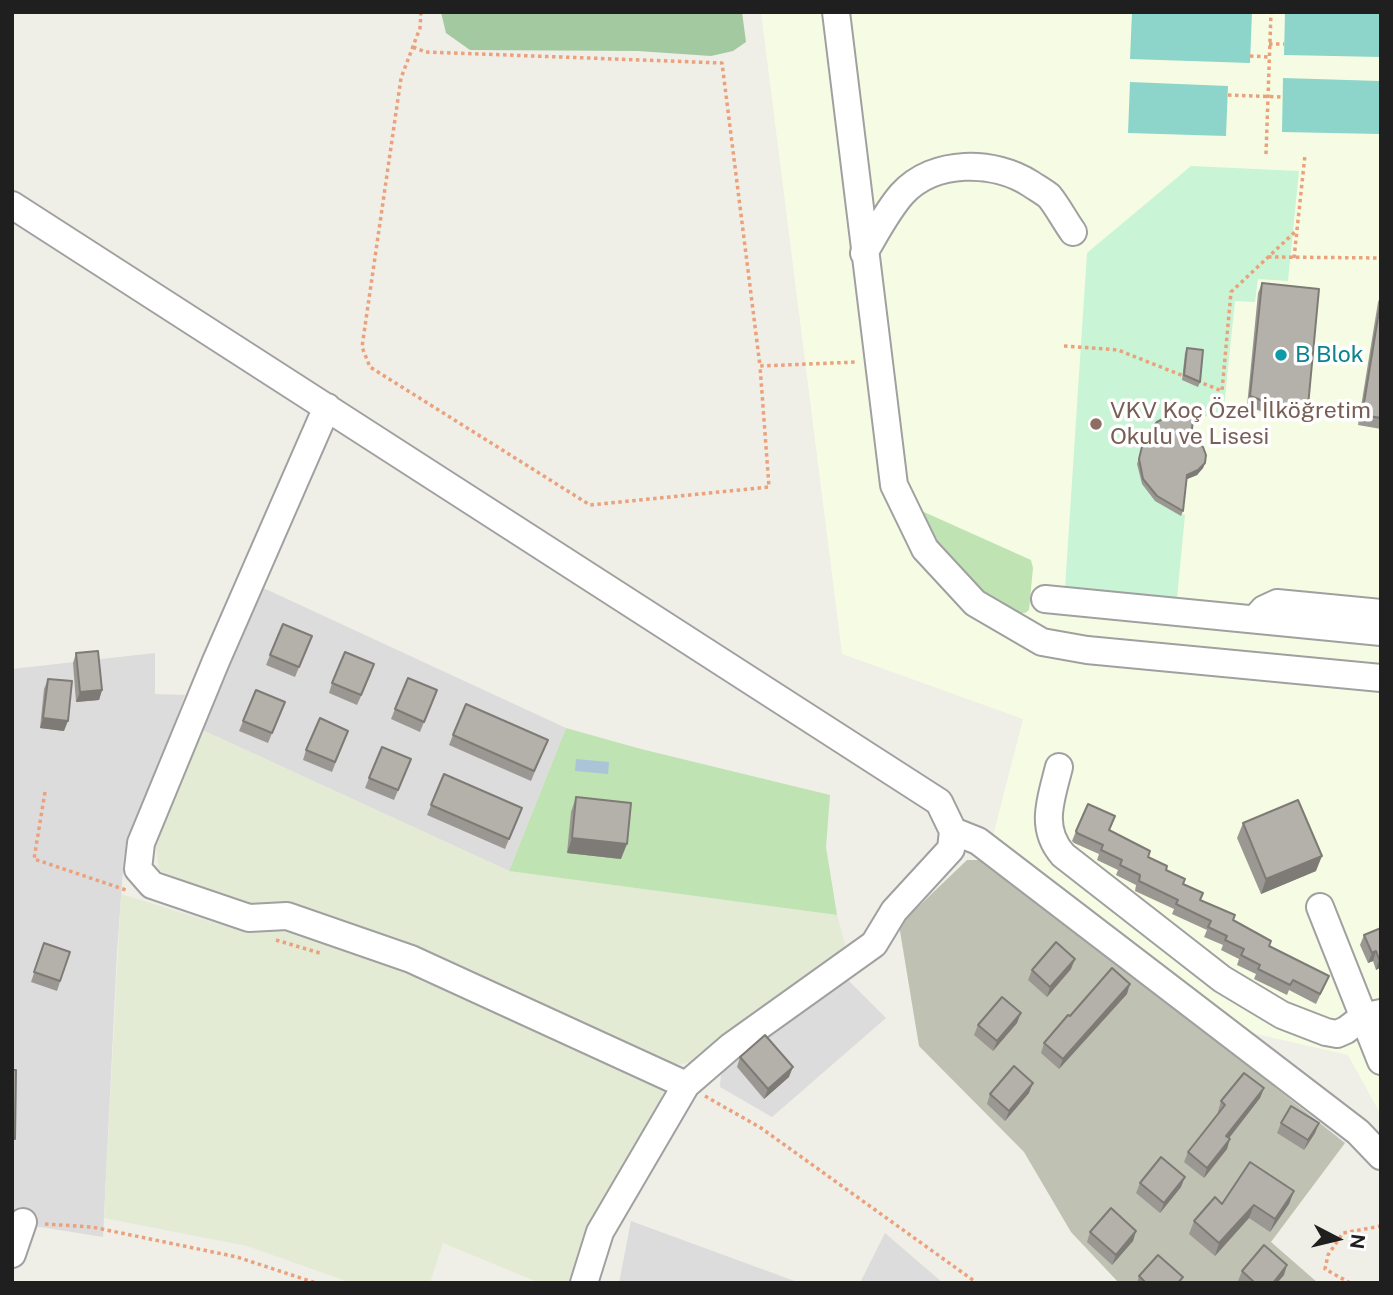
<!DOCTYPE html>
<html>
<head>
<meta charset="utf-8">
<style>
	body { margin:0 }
	#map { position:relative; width:1393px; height:1295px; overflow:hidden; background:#efeee7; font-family:"Public Sans",sans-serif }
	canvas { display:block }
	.frame { position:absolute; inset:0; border:14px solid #1f1f1f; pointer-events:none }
	.north { position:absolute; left:1302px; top:1204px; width:70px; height:70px; -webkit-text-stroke:5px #fff; paint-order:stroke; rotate:97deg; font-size:19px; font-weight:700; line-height:28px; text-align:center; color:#1f1f1f }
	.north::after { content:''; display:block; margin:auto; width:24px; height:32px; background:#1f1f1f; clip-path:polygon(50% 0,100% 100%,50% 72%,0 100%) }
</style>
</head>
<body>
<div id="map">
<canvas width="1393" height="1295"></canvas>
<div class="frame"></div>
<div class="north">N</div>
</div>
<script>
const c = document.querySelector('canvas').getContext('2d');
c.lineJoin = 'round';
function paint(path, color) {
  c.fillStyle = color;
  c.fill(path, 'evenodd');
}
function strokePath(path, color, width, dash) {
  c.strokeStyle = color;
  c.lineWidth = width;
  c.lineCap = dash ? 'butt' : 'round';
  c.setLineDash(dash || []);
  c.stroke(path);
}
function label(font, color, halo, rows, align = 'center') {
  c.font = font + ' "Public Sans",sans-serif';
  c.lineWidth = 7;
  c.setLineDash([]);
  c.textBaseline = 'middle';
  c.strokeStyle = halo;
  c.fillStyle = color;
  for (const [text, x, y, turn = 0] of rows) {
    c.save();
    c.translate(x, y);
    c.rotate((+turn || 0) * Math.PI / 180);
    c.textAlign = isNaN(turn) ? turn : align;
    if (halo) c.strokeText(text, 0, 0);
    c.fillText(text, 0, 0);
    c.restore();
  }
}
paint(new Path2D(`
	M 259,586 L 566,728 L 509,871 L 200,729 Z
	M 155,653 L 155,694 L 185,695 L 124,857 L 117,952 L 103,1237 L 34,1226 L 21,1243 L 12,1271 L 12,669 Z
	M 841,973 L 886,1018 L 772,1117 L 720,1087 L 721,1073 Z
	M 631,1221 L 800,1283 L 619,1283 Z
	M 885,1233 L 943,1283 L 860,1283 Z`), '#dddcdc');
paint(new Path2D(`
	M 761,12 L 1381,12 L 1381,1115 L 1348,1055 L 1252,1033 L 993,836 L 1023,719 L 842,654 Z`), '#f6fce3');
paint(new Path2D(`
	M 967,860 L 989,860 L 1345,1143 L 1271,1242 L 1318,1283 L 1119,1283 L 1071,1232 L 1024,1152 L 919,1046 L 899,925 Z`), '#bfc2b3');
paint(new Path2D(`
	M 200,729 L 509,871 L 837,915 L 847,952 L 702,1060 L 671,1066 L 250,908 L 159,870 L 156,847 L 175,788 Z
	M 121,894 L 244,932 L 281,928 L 405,967 L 667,1087 L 592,1229 L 575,1283 L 540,1283 L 443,1243 L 430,1283 L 352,1283 L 247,1246 L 104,1218 Z`), '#e4ebd4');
paint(new Path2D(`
	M 915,508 L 1031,560 L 1033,568 L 1029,610 L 1025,613 C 999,615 954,567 938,547 C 929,535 923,521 915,508 Z
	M 566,728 L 641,749 L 830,795 L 826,847 L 837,915 L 509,871 Z`), '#bfe3b2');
paint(new Path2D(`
	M 441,12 L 742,12 L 746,42 L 733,51 L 711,56 L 638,51 L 470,50 L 446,33 Z`), '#a3c9a0');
paint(new Path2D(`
	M 1191,166 L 1299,171 L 1288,281 L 1258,279 L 1255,302 L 1235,301 L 1223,417 C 1196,415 1158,415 1143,442 C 1140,448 1139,457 1137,464 L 1173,511 L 1185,515 L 1177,598 L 1065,588 L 1087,253 Z`), '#c9f4d6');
paint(new Path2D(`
	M 1132,12 L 1252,12 L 1250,63 L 1130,59 Z
	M 1285,12 L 1381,12 L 1381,57 L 1284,55 Z
	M 1283,78 L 1380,81 L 1379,134 L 1282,132 Z
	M 1130,82 L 1228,86 L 1226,136 L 1128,133 Z`), '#8dd5ca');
paint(new Path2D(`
	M 576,759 L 609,762 L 608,774 L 575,771 Z`), '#acc4d7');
const minor = new Path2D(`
	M 836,12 L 894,485 L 925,549 L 975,603 L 1042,642 L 1087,650 L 1381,678
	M 12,205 L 939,802 L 953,831 L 978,841 L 1358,1132 L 1381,1156
	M 864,253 C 876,233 887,211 902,194 C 934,159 994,160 1031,184 C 1037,188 1044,192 1049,196 C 1058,207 1065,221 1073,232
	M 327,407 L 216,661 L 141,843 L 138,869 L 152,885 L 249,918 L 287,916 L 411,959 L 686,1085
	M 1045,599 L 1381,632
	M 1255,619 L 1264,609 L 1277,603 L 1381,613
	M 1059,767 C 1051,799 1039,828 1063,855 L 1222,979 L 1282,1015 L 1326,1032 L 1337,1034 L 1346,1030 L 1363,1017 L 1381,1013
	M 1320,907 L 1381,1061
	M 12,1254 L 23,1222
	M 584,1283 L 600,1232 L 686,1085 L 730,1047 L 874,944 L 894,911 L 951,849 L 953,831`);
strokePath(minor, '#a0a0a0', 30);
strokePath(new Path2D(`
	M 421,12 L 420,28 L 401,78 L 362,347 L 370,367 L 590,505 L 769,487 L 760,366 L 857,362
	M 1269,44 L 1284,44
	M 413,47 L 426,52 L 722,63 L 760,366
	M 1250,56 L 1269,57
	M 1228,95 L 1283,97
	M 1379,99 L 1381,99
	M 1266,154 L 1271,12
	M 1268,257 L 1381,258
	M 1294,258 L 1305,155
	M 1064,346 L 1118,350 L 1186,377
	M 1197,381 L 1222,391 L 1231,292 L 1297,230
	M 45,792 L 34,859 L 126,890
	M 276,940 L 323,954
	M 705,1096 L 761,1128 L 977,1283
	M 45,1224 L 92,1227 L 237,1257 L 316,1283
	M 1350,1283 L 1325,1269 L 1328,1255 L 1343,1233 L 1381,1226`), '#eba17c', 3.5, [3.5, 3.5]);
strokePath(minor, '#fff', 26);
paint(new Path2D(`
	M 1262,283 L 1304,416 L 1263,412 L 1247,406 L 1258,293 Z
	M 1381,295 L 1381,429 L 1358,425 L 1378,302 Z
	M 1187,348 L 1200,382 L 1198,387 L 1182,380 L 1185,353 Z
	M 1144,438 L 1191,439 L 1205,463 L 1203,468 L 1197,475 L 1187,479 L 1183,511 L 1181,516 L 1155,501 L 1142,484 L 1137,464 Z
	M 308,646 L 295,677 L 266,665 L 270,655 Z
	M 76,653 L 102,690 L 99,700 L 76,702 L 73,663 Z
	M 371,674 L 357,705 L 329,693 L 332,683 Z
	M 48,679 L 64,731 L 40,728 L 44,689 Z
	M 437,690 L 420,732 L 391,719 L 395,709 Z
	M 285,702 L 268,743 L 239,731 L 243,721 Z
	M 348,731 L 332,772 L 303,760 L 306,750 Z
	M 453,735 L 548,740 L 531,781 L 449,745 Z
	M 407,769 L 394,800 L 365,788 L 369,778 Z
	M 444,774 L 522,808 L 505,849 L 427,815 Z
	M 576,797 L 621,859 L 567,853 L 571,812 Z
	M 1243,823 L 1316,871 L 1261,894 L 1237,838 Z
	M 1109,830 L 1166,870 L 1200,900 L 1233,920 L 1270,946 L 1329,976 L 1316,1004 L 1289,990 L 1287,995 L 1254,979 L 1256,974 L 1237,965 L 1239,959 L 1221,950 L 1223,945 L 1204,937 L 1207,930 L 1172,914 L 1174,909 L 1135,891 L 1136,885 L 1116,875 L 1118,870 L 1097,860 L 1099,854 L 1074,843 L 1072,841 L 1076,831 Z
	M 1381,928 L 1381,967 L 1376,970 L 1373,961 L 1368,963 L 1360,945 L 1364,935 Z
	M 44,943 L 70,952 L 57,991 L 31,982 Z
	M 1071,969 L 1047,997 L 1028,980 L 1032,970 Z
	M 1127,994 L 1059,1069 L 1041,1053 L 1044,1043 L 1070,1016 Z
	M 1017,1023 L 993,1051 L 974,1035 L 978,1025 Z
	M 740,1057 L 789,1077 L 764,1099 L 737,1067 Z
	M 1264,1088 L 1260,1098 L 1229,1138 L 1227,1149 L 1204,1178 L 1184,1162 L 1188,1152 L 1219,1113 L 1218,1111 L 1221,1101 Z
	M 1029,1093 L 1005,1121 L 987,1104 L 990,1094 Z
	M 1281,1123 L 1319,1123 L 1315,1133 L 1304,1150 L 1277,1133 Z
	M 1140,1183 L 1181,1187 L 1160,1213 L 1136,1193 Z
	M 1294,1191 L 1289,1204 L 1270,1232 L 1249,1218 L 1215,1256 L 1189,1234 L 1194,1221 L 1222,1204 Z
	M 1136,1231 L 1133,1241 L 1112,1265 L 1087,1242 L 1090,1232 Z
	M 1242,1271 L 1284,1275 L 1277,1283 L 1240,1283 L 1238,1281 Z
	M 1139,1276 L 1181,1283 L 1137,1283 Z`), '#9b9792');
paint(new Path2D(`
	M 1266,402 L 1308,406 L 1304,416 L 1263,412 Z
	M 1205,463 L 1203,468 L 1197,475 L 1185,480 L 1187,475 Z
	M 102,690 L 99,700 L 76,702 L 80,692 Z
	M 43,718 L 68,721 L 64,731 L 40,728 Z
	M 572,838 L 627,844 L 621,859 L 567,853 Z
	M 1322,856 L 1316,871 L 1261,894 L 1266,879 Z
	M 1376,951 L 1373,961 L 1368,963 L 1372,953 Z
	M 1075,959 L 1071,969 L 1047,997 L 1050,987 Z
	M 1379,959 L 1381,959 L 1381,967 L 1376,970 Z
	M 1130,984 L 1127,994 L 1059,1069 L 1063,1059 Z
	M 1021,1013 L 1017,1023 L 993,1051 L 997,1041 Z
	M 793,1067 L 789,1077 L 764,1099 L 768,1089 Z
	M 1033,1083 L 1029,1093 L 1005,1121 L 1009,1111 Z
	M 1264,1088 L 1260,1098 L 1223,1146 L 1226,1136 Z
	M 1319,1123 L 1315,1133 L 1304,1150 L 1308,1140 Z
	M 1230,1139 L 1227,1149 L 1204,1178 L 1207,1168 Z
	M 1185,1177 L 1181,1187 L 1160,1213 L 1164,1203 Z
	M 1294,1191 L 1289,1204 L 1270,1232 L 1275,1219 Z
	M 1254,1205 L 1249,1218 L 1215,1256 L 1219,1243 Z
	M 1136,1231 L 1133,1241 L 1112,1265 L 1116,1255 Z
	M 1287,1265 L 1284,1275 L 1277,1283 L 1273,1283 Z`), '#7e7b77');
const building = new Path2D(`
	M 1262,283 L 1319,289 L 1308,406 L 1266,402 L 1250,396 Z
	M 1381,299 L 1381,418 L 1362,415 Z
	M 1187,348 L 1203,350 L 1200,382 L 1184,375 Z
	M 1194,409 L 1191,439 L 1203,447 L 1206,455 L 1205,463 L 1198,470 L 1187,475 L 1183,511 L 1157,496 L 1143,479 L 1139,459 L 1144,438 L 1157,422 L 1174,413 Z
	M 283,624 L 312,636 L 299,667 L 270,655 Z
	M 98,651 L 102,690 L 80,692 L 76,653 Z
	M 345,652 L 374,664 L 361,695 L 332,683 Z
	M 408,678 L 437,690 L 424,722 L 395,709 Z
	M 48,679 L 72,681 L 68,721 L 43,718 Z
	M 256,690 L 285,702 L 272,733 L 243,721 Z
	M 466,704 L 548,740 L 534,771 L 453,735 Z
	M 320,718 L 348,731 L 335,762 L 306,750 Z
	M 382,747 L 411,759 L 398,790 L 369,778 Z
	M 444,774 L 522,808 L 509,839 L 431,805 Z
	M 576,797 L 631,803 L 627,844 L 572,838 Z
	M 1298,800 L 1322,856 L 1266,879 L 1243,823 Z
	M 1088,804 L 1115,816 L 1109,830 L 1150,851 L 1148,857 L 1167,866 L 1166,870 L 1185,879 L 1183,884 L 1203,893 L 1200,900 L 1235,915 L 1233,920 L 1271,941 L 1269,946 L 1329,976 L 1320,994 L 1293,980 L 1290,985 L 1258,969 L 1260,965 L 1241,955 L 1244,949 L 1225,940 L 1227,936 L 1208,927 L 1211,921 L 1176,904 L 1178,900 L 1139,881 L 1140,875 L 1120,865 L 1122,860 L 1101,850 L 1103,845 L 1077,833 L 1076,831 Z
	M 1381,928 L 1381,959 L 1379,959 L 1376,951 L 1372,953 L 1364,935 Z
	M 1056,942 L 1075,959 L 1050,987 L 1032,970 Z
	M 44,943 L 70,952 L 60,981 L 34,972 Z
	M 1112,968 L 1130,984 L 1063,1059 L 1044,1043 L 1068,1015 L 1070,1016 Z
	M 1002,997 L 1021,1013 L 997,1041 L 978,1025 Z
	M 765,1035 L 793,1067 L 768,1089 L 740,1057 Z
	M 1014,1066 L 1033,1083 L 1009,1111 L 990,1094 Z
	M 12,1070 L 16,1070 L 15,1139 L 12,1139 Z
	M 1244,1073 L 1264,1088 L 1226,1136 L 1230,1139 L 1207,1168 L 1188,1152 L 1225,1105 L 1221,1101 Z
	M 1291,1106 L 1319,1123 L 1308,1140 L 1281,1123 Z
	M 1161,1157 L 1185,1177 L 1164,1203 L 1140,1183 Z
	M 1250,1162 L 1294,1191 L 1275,1219 L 1254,1205 L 1219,1243 L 1194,1221 L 1215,1197 L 1222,1204 Z
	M 1111,1208 L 1136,1231 L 1116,1255 L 1090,1232 Z
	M 1264,1245 L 1287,1265 L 1273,1283 L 1255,1283 L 1242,1271 Z
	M 1158,1255 L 1183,1277 L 1178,1283 L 1146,1283 L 1139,1276 Z`);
paint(building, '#b4b0aa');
strokePath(building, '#7e7b77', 2);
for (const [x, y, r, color] of [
	[1281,355,7,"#0f9aa8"],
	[1096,424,7,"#8d6e63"]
]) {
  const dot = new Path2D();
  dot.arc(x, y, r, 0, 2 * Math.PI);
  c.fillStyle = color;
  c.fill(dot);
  strokePath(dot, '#fff', 2.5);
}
label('23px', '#0d838f', '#fff', [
	["B Blok",1295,355]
], 'left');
label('23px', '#785e54', '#fff', [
	["VKV Koç Özel İlköğretim",1110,411],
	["Okulu ve Lisesi",1110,437]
], 'left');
</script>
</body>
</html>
